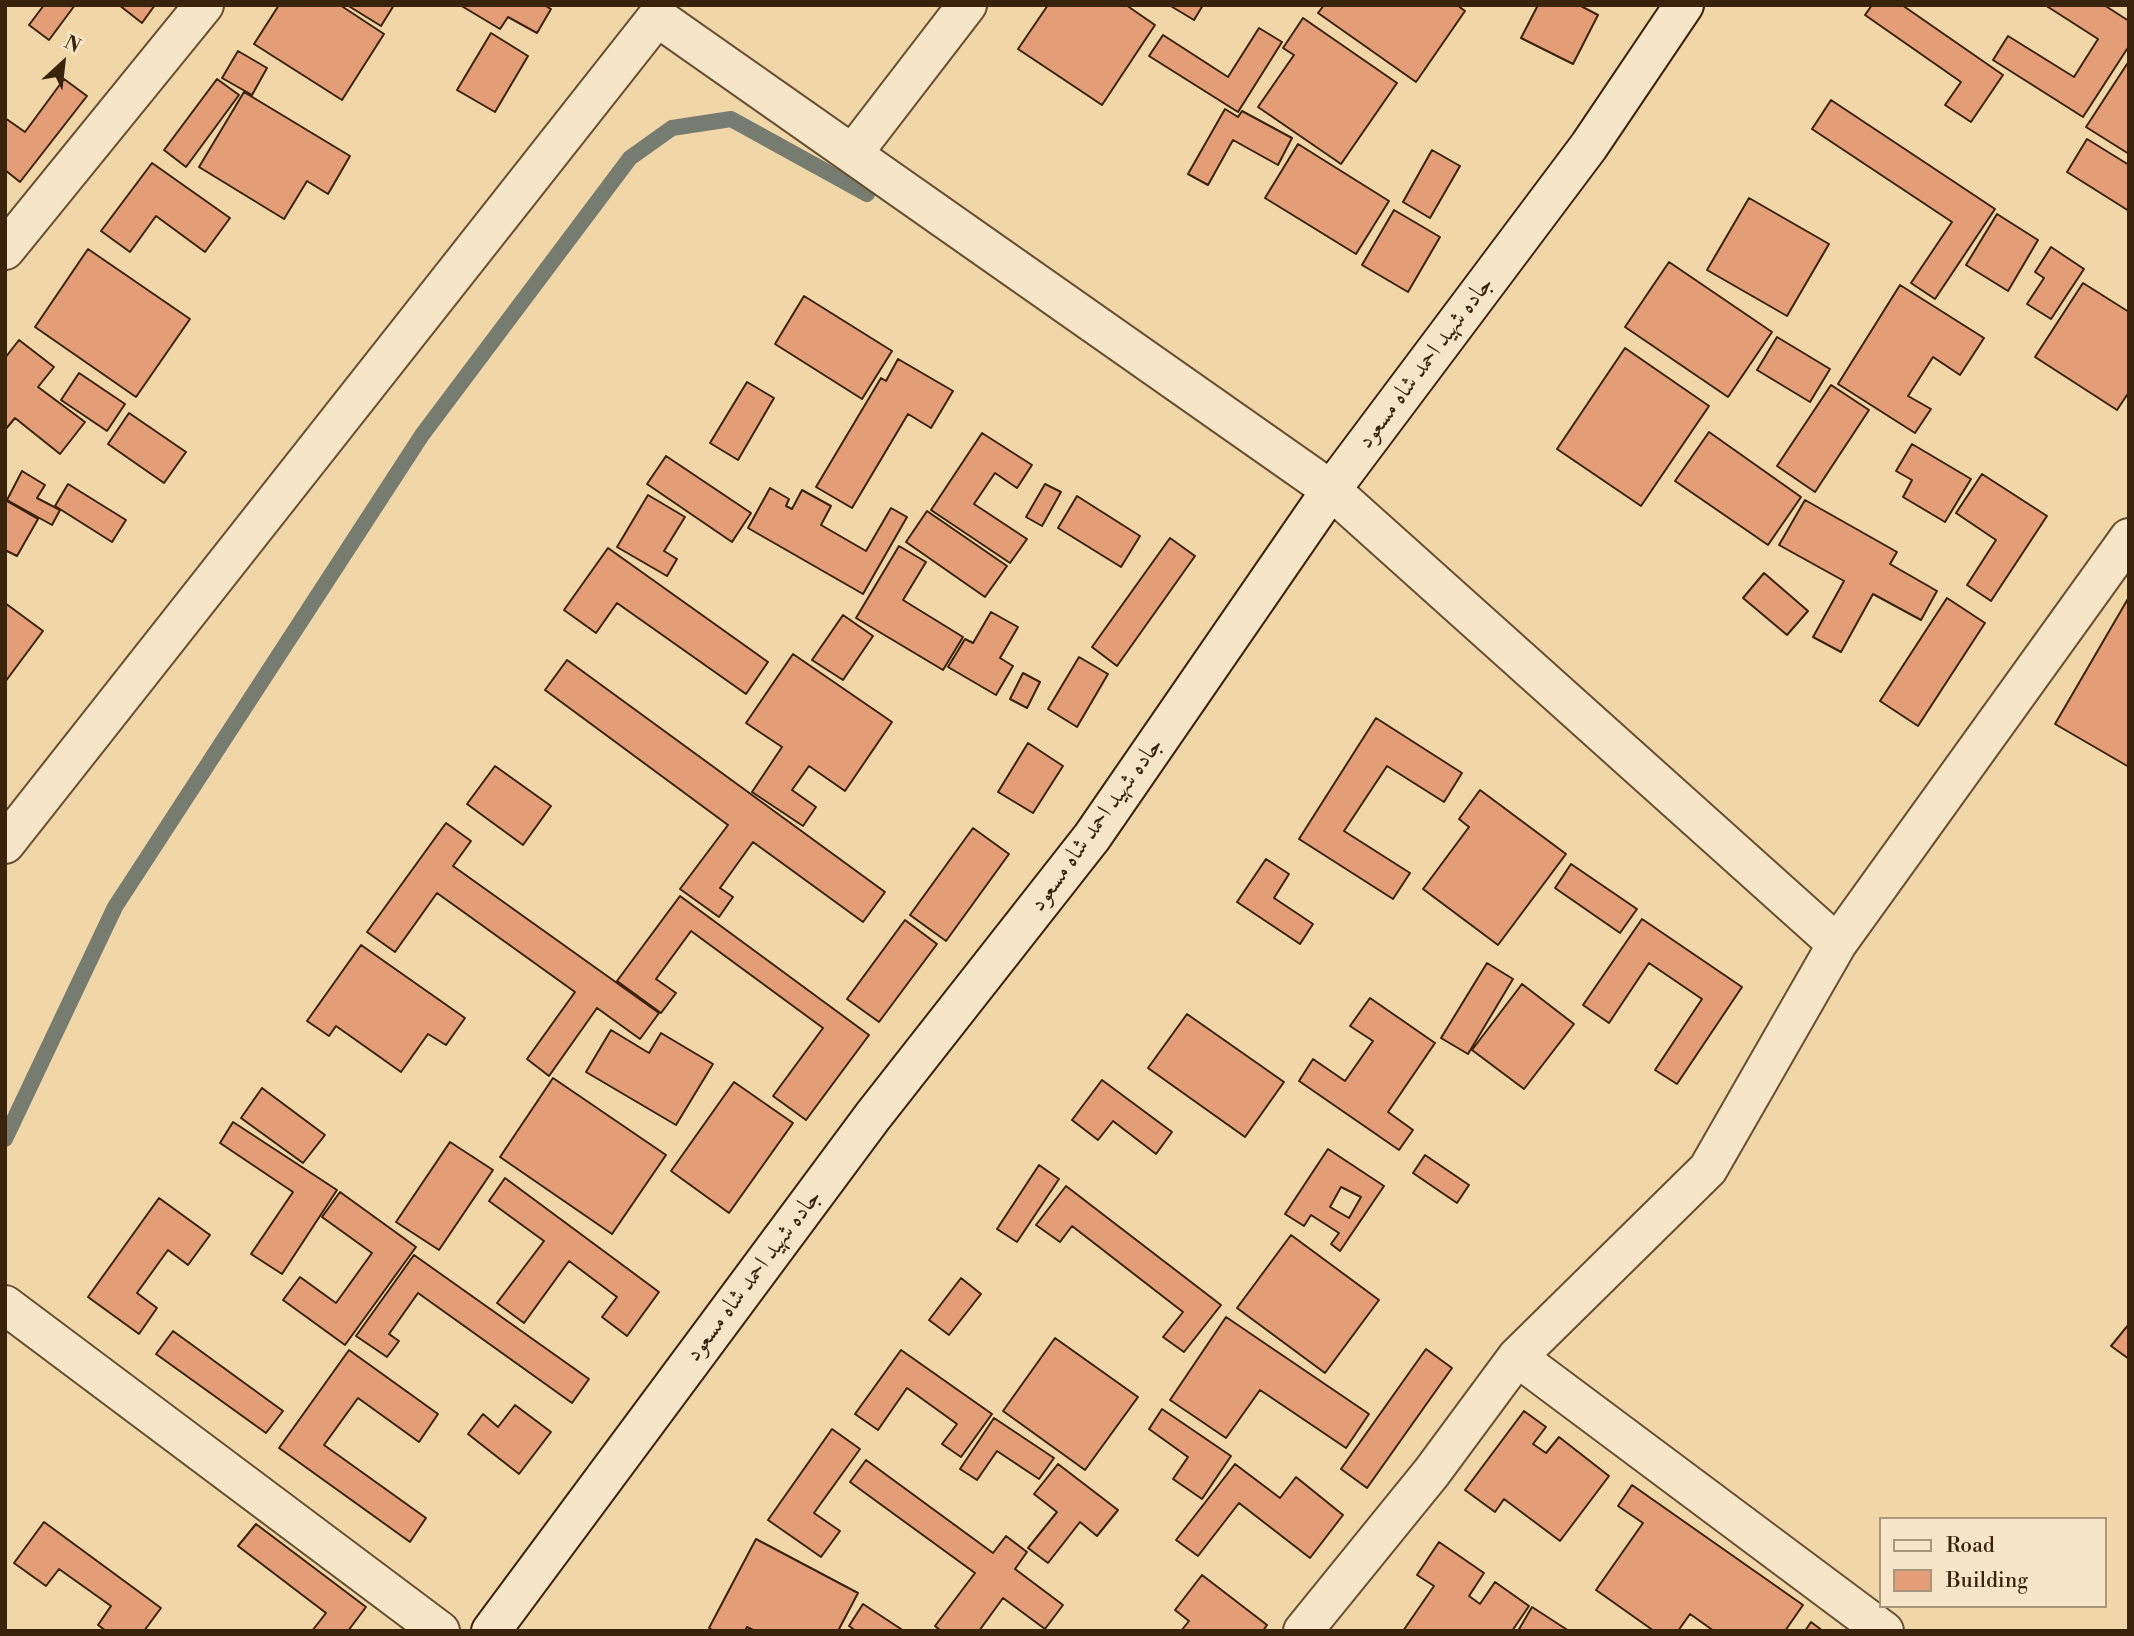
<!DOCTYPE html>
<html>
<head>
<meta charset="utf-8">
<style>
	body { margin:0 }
	#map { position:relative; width:2134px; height:1636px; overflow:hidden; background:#f1d7a8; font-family:"Libre Bodoni",serif }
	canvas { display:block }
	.frame { position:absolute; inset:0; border:7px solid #39230b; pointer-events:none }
	.legend { position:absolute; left:1879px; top:1517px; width:228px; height:91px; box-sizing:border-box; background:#f6e5c6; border:2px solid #aa977b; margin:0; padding:9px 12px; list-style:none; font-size:21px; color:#39230b }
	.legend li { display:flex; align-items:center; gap:14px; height:35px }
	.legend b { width:35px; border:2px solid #aa977b }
	.north { position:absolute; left:28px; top:28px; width:70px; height:70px; -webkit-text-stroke:5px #f6e5c6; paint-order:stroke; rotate:27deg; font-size:19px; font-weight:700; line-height:28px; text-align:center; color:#39230b }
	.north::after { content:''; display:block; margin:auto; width:24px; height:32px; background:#39230b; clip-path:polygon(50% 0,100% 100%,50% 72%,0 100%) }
</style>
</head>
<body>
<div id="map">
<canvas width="2134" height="1636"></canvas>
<div class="frame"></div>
<ul class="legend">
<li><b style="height:9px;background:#f6e5c6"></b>Road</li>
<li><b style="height:19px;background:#e49e77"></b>Building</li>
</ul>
<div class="north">N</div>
</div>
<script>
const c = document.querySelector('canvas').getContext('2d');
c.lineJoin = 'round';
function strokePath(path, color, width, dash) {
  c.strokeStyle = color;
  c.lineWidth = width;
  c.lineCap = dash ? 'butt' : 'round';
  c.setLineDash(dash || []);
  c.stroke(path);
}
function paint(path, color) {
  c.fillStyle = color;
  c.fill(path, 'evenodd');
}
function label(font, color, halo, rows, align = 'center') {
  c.font = font + ' "Libre Bodoni",Amiri,serif';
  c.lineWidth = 7;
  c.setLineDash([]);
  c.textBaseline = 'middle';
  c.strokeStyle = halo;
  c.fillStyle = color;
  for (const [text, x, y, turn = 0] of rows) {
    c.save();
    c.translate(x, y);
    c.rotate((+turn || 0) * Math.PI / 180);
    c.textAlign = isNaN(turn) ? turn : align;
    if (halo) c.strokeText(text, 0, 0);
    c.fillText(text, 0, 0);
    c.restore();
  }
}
strokePath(new Path2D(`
	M 5,1139 L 115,907 L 422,435 L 630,158 L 672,128 L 731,119 L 867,194`), '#767c70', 16);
const building = new Path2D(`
	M 44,5 L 75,5 L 49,40 L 29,25 Z
	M 119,5 L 155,5 L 142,23 Z
	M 279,5 L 340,5 L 384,34 L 342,100 L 254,44 Z
	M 347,5 L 394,5 L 381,26 Z
	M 460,5 L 544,5 L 551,9 L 537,33 L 508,17 L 500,29 Z
	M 1048,5 L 1126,5 L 1155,25 L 1102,105 L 1018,49 Z
	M 1169,5 L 1203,5 L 1194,20 Z
	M 1324,5 L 1457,5 L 1465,11 L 1416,82 L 1318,13 Z
	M 1538,5 L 1579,5 L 1598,15 L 1573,64 L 1521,38 Z
	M 1872,5 L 1902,5 L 2003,75 L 1971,122 L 1945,105 L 1961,82 L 1865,15 Z
	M 2045,5 L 2104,5 L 2129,21 L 2129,46 L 2083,117 L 1993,60 L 2008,36 L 2074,77 L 2098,39 Z
	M 1303,18 L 1397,83 L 1341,164 L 1258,107 L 1294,55 L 1283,48 Z
	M 1259,28 L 1282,42 L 1238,112 L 1149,56 L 1163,35 L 1228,77 Z
	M 491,33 L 528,56 L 495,112 L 457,90 Z
	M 238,51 L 267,68 L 252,95 L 222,78 Z
	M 2129,61 L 2129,154 L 2086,127 Z
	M 64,79 L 87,96 L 20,182 L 5,170 L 5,118 L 25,132 Z
	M 217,79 L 239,95 L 186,167 L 164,150 Z
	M 244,92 L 350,156 L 328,194 L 307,181 L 284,219 L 199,167 Z
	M 1831,100 L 1995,209 L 1935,299 L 1911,283 L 1952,222 L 1812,129 Z
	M 1225,109 L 1238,117 L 1242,111 L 1292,138 L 1278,165 L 1233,140 L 1208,185 L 1188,174 Z
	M 2087,139 L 2129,165 L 2129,211 L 2067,172 Z
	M 1298,144 L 1389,201 L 1356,254 L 1265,198 Z
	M 1432,150 L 1460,166 L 1430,218 L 1403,202 Z
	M 152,163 L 230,218 L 205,252 L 156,216 L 130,252 L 101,231 Z
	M 1749,198 L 1829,244 L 1787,316 L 1707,270 Z
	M 1394,210 L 1440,237 L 1408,292 L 1362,265 Z
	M 1997,214 L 2038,240 L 2008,291 L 1966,265 Z
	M 2051,247 L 2084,269 L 2051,319 L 2027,304 L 2044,278 L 2035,272 Z
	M 88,249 L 190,319 L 136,397 L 35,327 Z
	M 1669,262 L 1772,332 L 1728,397 L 1625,327 Z
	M 2083,283 L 2129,312 L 2129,392 L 2117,410 L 2035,357 Z
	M 1900,285 L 1984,338 L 1960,375 L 1933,357 L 1908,396 L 1931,409 L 1915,433 L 1838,384 Z
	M 804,296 L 892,351 L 862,399 L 775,344 Z
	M 1777,337 L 1830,369 L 1810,402 L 1757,370 Z
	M 19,340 L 54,367 L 38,387 L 85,422 L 60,454 L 15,418 L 5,430 L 5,358 Z
	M 1625,348 L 1709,406 L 1641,506 L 1557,449 Z
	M 898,359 L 953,391 L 931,428 L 908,414 L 852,508 L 816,487 L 881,378 L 886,381 Z
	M 79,373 L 125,404 L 107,431 L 61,400 Z
	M 747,382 L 774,398 L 738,460 L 710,443 Z
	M 1831,385 L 1869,410 L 1815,492 L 1777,466 Z
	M 129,413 L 186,452 L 164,483 L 108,444 Z
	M 1709,432 L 1801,497 L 1768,545 L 1675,481 Z
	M 982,433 L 1032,465 L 1017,488 L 995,473 L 974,504 L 1027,539 L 1010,563 L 931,510 Z
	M 1912,444 L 1971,479 L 1945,522 L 1903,497 L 1912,480 L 1896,471 Z
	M 666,456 L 751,513 L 732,542 L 647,484 Z
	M 22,471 L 45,485 L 37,498 L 60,510 L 52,525 L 7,500 Z
	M 1982,474 L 2047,516 L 1991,601 L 1967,585 L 1996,540 L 1956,513 Z
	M 68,484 L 126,520 L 112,542 L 55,506 Z
	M 1045,484 L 1061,492 L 1042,526 L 1026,517 Z
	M 770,488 L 789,499 L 786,506 L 792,509 L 802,490 L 831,506 L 821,525 L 866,551 L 891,508 L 907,517 L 863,594 L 748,528 Z
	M 648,495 L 685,517 L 664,551 L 677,559 L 667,576 L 617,547 Z
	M 1077,496 L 1140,536 L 1121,567 L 1058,528 Z
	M 5,500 L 38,519 L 17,556 L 5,550 Z
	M 1805,500 L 1897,552 L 1890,564 L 1937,591 L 1921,620 L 1873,594 L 1841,652 L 1813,637 L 1844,581 L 1779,545 Z
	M 927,511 L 1007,566 L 985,597 L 906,542 Z
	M 1170,538 L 1195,556 L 1117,666 L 1092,647 Z
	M 899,546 L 926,562 L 903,600 L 963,637 L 943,670 L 856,618 Z
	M 608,548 L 768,662 L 746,694 L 617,603 L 596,633 L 564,610 Z
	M 1764,573 L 1808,611 L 1787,635 L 1743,598 Z
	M 2129,597 L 2129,767 L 2055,724 Z
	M 1947,598 L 1985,623 L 1918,726 L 1880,701 Z
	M 5,603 L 43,631 L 5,682 Z
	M 991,612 L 1018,627 L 1000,658 L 1013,666 L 996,695 L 948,667 L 965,639 L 973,643 Z
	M 843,615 L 873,636 L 843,680 L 812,660 Z
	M 793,654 L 892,722 L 845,791 L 809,766 L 792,790 L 816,807 L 803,826 L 752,792 L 782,747 L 746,723 Z
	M 1079,657 L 1108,674 L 1077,727 L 1048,709 Z
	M 567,660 L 885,892 L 863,922 L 753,842 L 720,888 L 733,897 L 719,917 L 680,889 L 728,825 L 545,690 Z
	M 1023,673 L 1040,682 L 1027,708 L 1010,699 Z
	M 1376,718 L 1462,773 L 1444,802 L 1387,766 L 1344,831 L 1410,873 L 1393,899 L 1299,839 Z
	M 1028,743 L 1063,766 L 1033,813 L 998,792 Z
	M 495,766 L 551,806 L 523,845 L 467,804 Z
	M 1480,790 L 1566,854 L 1498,945 L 1423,889 L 1469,827 L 1459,819 Z
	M 446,823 L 471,841 L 453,866 L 659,1013 L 640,1039 L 597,1008 L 549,1076 L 527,1059 L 575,992 L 437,893 L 395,952 L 367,932 Z
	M 973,828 L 1009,854 L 946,941 L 910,915 Z
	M 1266,859 L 1289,874 L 1274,898 L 1313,924 L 1300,944 L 1237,902 Z
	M 1571,864 L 1637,909 L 1620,933 L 1555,888 Z
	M 680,896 L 869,1035 L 806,1120 L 773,1096 L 823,1028 L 691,931 L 656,979 L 676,993 L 661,1013 L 617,981 Z
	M 1642,919 L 1742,987 L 1677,1084 L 1655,1070 L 1702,999 L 1649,963 L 1609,1023 L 1583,1005 Z
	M 905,920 L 937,944 L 879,1022 L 847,999 Z
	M 361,945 L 465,1018 L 446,1045 L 428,1034 L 401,1072 L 336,1026 L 329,1036 L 307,1021 Z
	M 1487,963 L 1513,979 L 1468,1054 L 1441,1038 Z
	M 1522,984 L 1574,1024 L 1524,1089 L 1472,1050 Z
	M 1370,998 L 1435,1043 L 1388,1112 L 1413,1130 L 1399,1150 L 1299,1081 L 1313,1059 L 1345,1081 L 1373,1041 L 1350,1026 Z
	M 1187,1014 L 1284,1082 L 1245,1137 L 1148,1068 Z
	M 611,1030 L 649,1053 L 661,1033 L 713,1064 L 676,1125 L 586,1072 Z
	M 553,1078 L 666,1155 L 612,1234 L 500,1157 Z
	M 1102,1080 L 1172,1132 L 1156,1154 L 1113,1121 L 1098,1140 L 1072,1120 Z
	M 734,1082 L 793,1123 L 729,1213 L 671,1171 Z
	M 262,1088 L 325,1135 L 303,1163 L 241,1118 Z
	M 233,1122 L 337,1190 L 282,1274 L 251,1254 L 293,1192 L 220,1143 Z
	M 450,1142 L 493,1170 L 439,1250 L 396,1222 Z
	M 1328,1149 L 1384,1186 L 1340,1251 L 1331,1244 L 1339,1233 L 1311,1215 L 1304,1226 L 1285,1214 ZM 1341,1187 L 1361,1197 L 1349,1218 L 1330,1207 Z
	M 1425,1155 L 1469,1185 L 1457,1203 L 1413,1173 Z
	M 1039,1165 L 1059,1179 L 1017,1242 L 997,1229 Z
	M 505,1178 L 659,1292 L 627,1336 L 602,1317 L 617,1297 L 569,1261 L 524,1323 L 497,1303 L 544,1241 L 489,1201 Z
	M 1066,1186 L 1221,1305 L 1184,1352 L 1163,1337 L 1183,1312 L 1072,1226 L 1060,1242 L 1036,1225 Z
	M 340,1192 L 416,1247 L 345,1345 L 283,1300 L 300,1277 L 336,1303 L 372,1253 L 322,1217 Z
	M 159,1198 L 210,1235 L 188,1265 L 168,1250 L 137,1293 L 157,1308 L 139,1334 L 88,1297 Z
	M 1291,1235 L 1379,1300 L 1325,1373 L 1237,1308 Z
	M 414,1255 L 589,1379 L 572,1403 L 418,1293 L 389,1334 L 399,1341 L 387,1357 L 356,1336 Z
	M 961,1278 L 981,1294 L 949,1335 L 929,1320 Z
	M 1226,1317 L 1369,1414 L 1346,1448 L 1260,1390 L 1226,1438 L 1170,1400 Z
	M 2129,1324 L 2129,1359 L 2111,1346 Z
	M 173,1331 L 283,1411 L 266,1433 L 156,1354 Z
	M 1055,1338 L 1138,1397 L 1085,1470 L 1003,1411 Z
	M 1426,1349 L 1452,1368 L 1367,1488 L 1341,1469 Z
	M 349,1350 L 438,1414 L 419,1442 L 358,1398 L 324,1445 L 426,1518 L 410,1542 L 279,1448 Z
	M 901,1350 L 992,1414 L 961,1457 L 942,1444 L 957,1424 L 907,1388 L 878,1430 L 855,1414 Z
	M 515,1405 L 551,1432 L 519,1474 L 468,1434 L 483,1414 L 498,1427 Z
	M 1162,1409 L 1231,1456 L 1202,1499 L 1173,1479 L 1188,1457 L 1149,1429 Z
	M 1524,1411 L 1546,1427 L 1533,1444 L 1546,1453 L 1559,1437 L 1609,1476 L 1560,1541 L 1504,1499 L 1495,1512 L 1465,1490 Z
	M 994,1418 L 1054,1458 L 1039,1479 L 997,1451 L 977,1480 L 960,1469 Z
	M 832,1429 L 860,1449 L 814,1513 L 840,1531 L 821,1557 L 768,1520 Z
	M 866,1460 L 993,1553 L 1006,1536 L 1027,1552 L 1015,1569 L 1063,1605 L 1045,1629 L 1003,1598 L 979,1631 L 941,1631 L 935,1626 L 975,1573 L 850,1482 Z
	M 1058,1464 L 1118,1510 L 1097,1536 L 1080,1522 L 1048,1563 L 1028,1548 L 1057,1512 L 1034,1494 Z
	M 1235,1464 L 1280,1498 L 1296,1477 L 1343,1515 L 1310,1558 L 1239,1503 L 1198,1556 L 1176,1540 Z
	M 1632,1485 L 1803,1605 L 1785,1631 L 1714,1631 L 1690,1614 L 1678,1631 L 1654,1631 L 1596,1590 L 1643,1523 L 1618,1506 Z
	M 44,1522 L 161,1608 L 144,1631 L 106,1631 L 98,1625 L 111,1606 L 59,1569 L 46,1586 L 14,1563 Z
	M 256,1524 L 366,1607 L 348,1631 L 312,1631 L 326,1613 L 238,1546 Z
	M 756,1539 L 858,1593 L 838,1631 L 755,1631 L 747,1627 L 745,1631 L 714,1631 L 709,1628 Z
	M 1439,1542 L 1484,1573 L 1469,1596 L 1480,1604 L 1495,1582 L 1529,1606 L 1512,1631 L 1403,1631 L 1434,1586 L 1417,1575 Z
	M 1202,1575 L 1267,1625 L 1263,1631 L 1181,1631 L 1189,1621 L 1175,1610 Z
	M 863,1604 L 904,1631 L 856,1631 L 849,1626 Z
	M 1532,1607 L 1569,1631 L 1518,1631 Z
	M 1811,1622 L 1823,1631 L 1805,1631 Z`);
paint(building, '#e49e77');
strokePath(building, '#39230b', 2);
const street = new Path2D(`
	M 854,152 L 967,5
	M 5,250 L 204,5
	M 5,844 L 657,17 L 1331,490 L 1837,944
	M 5,1305 L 440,1631
	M 1517,1357 L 1884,1631
	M 1303,1631 L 1432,1472 L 1517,1357 L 1708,1169 L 1837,944 L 2129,538`);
const secondary = new Path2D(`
	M 491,1631 L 873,1116 L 1092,837 L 1331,490 L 1589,146 L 1684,5`);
strokePath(street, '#675032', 42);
strokePath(secondary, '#39230b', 42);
strokePath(street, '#f6e5c6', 38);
strokePath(secondary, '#f6e5c6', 38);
label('24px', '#39230b', '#f6e5c6', [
	["جاده شهيد احمد شاه مسعود",1426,363,-53],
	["جاده شهيد احمد شاه مسعود",1097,825,-54],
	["جاده شهيد احمد شاه مسعود",754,1276,-53]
]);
</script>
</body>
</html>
